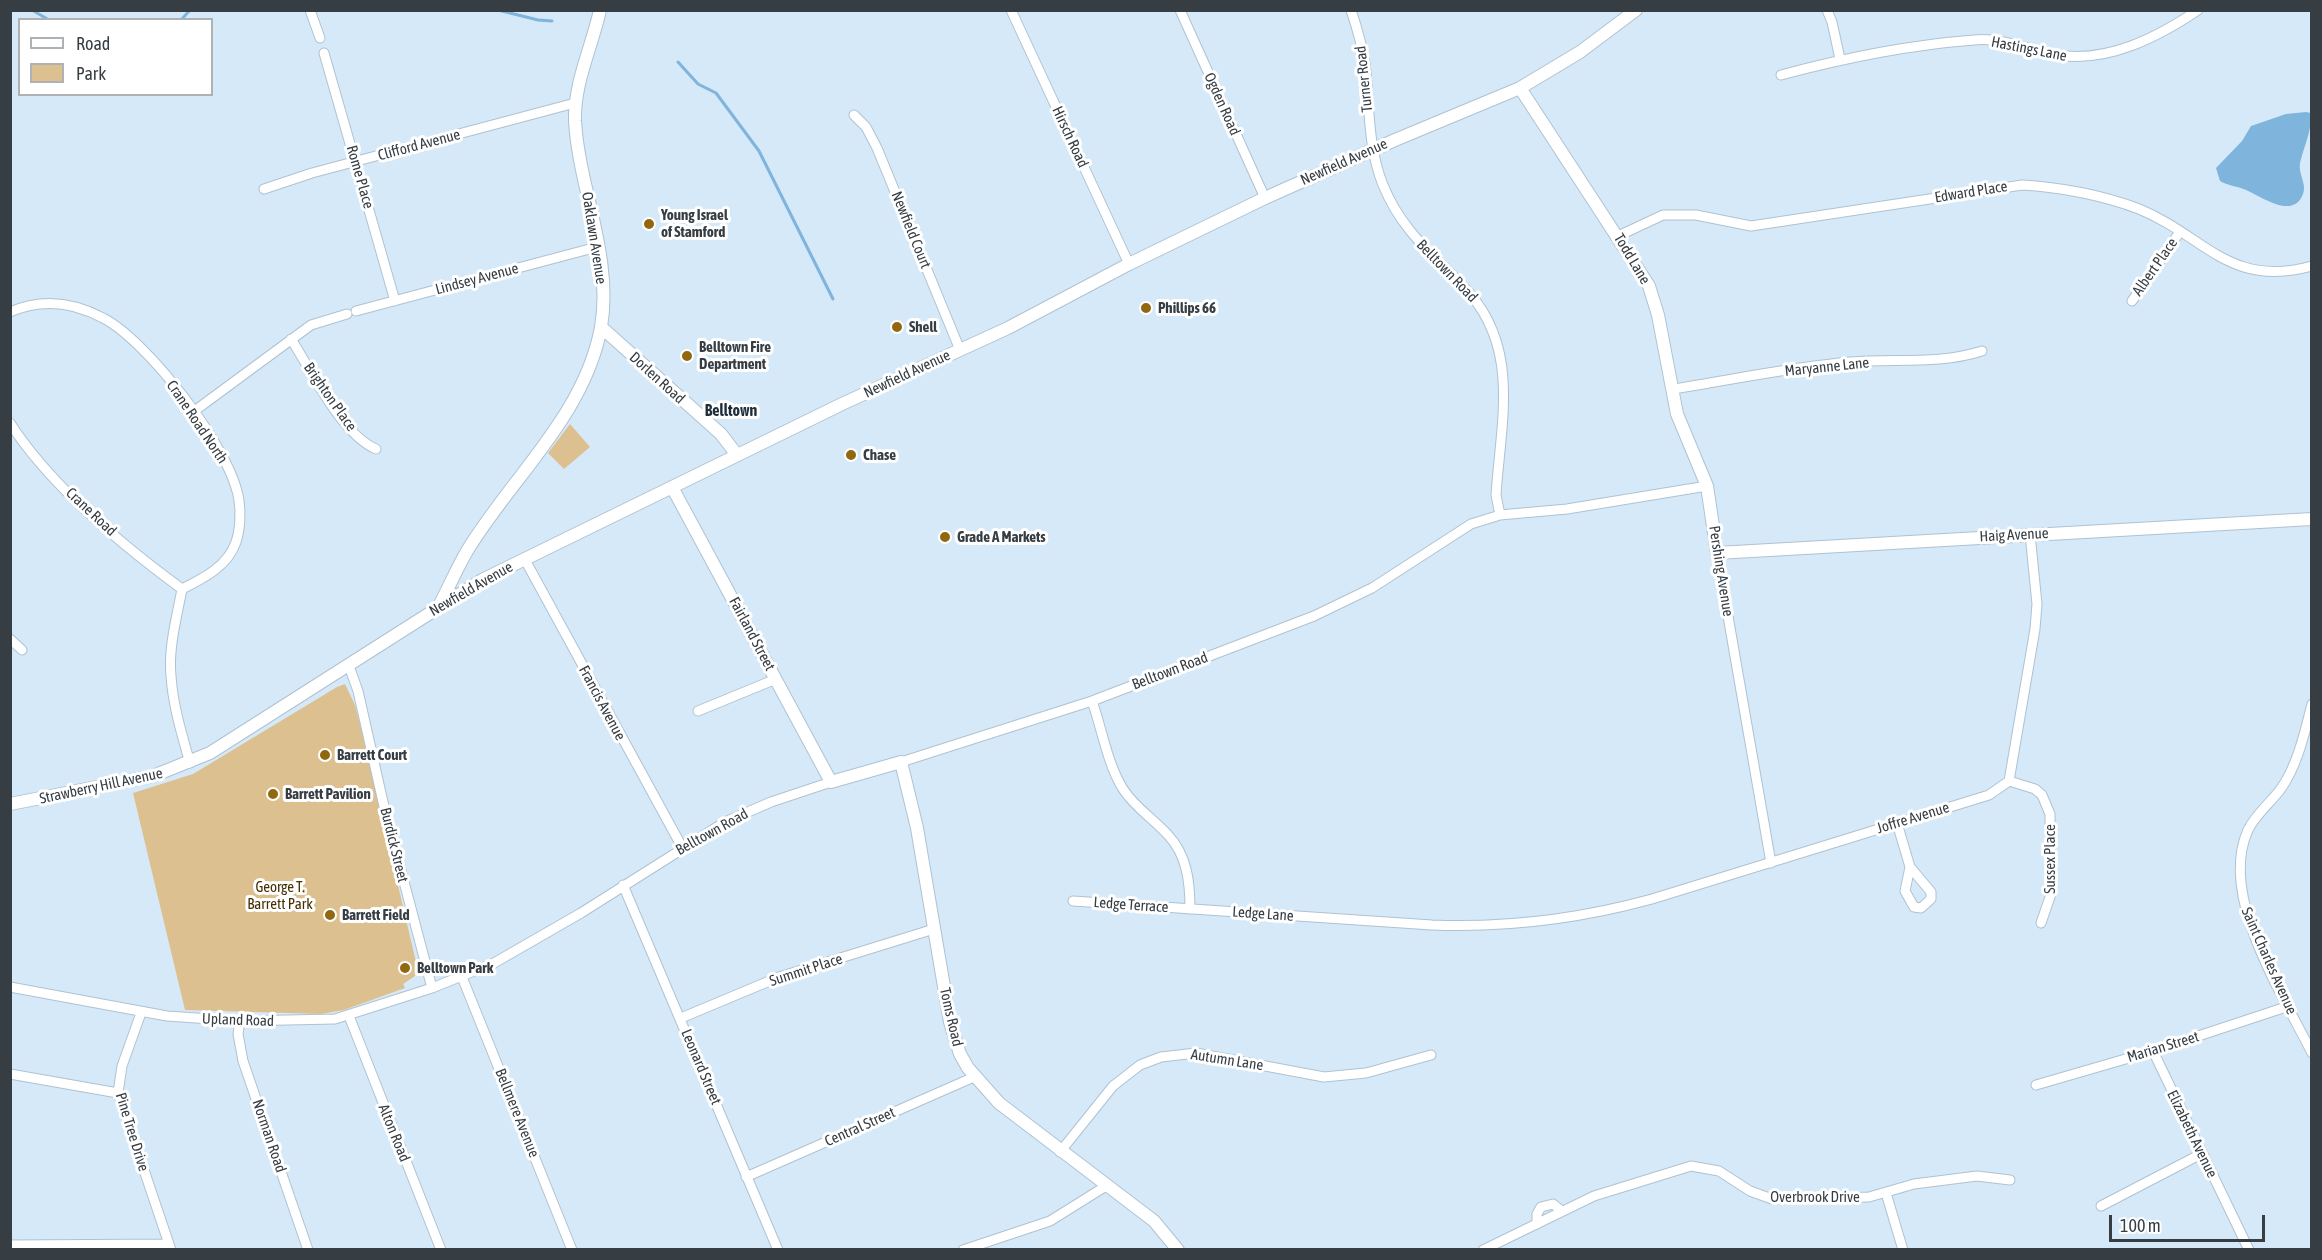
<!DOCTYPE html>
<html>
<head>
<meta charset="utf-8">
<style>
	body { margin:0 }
	#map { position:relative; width:2322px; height:1260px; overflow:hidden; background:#d6e9f9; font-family:"Asap Condensed",sans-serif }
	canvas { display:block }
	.frame { position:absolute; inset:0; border:12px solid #363e44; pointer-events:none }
	.legend { position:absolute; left:18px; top:18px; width:195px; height:78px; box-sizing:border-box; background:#fff; border:2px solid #afb2b4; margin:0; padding:8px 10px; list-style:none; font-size:18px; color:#363e44 }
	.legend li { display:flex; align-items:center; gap:12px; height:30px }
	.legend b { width:30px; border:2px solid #afb2b4 }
	.scale { position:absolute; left:2109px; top:1215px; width:156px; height:27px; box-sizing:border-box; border:3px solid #363e44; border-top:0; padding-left:8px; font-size:18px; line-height:21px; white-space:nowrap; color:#363e44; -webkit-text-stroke:4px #fff; paint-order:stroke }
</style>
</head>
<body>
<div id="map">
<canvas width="2322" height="1260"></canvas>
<div class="frame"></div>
<ul class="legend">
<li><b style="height:8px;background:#fff"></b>Road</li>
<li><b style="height:16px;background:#ddc08f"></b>Park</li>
</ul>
<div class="scale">100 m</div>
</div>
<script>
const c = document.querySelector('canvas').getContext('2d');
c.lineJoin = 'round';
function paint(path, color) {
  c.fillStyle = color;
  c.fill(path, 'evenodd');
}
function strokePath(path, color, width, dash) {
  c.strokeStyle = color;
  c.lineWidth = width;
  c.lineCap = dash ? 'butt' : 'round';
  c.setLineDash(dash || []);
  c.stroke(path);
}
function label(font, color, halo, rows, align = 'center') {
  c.font = font + ' "Asap Condensed",sans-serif';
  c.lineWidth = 6;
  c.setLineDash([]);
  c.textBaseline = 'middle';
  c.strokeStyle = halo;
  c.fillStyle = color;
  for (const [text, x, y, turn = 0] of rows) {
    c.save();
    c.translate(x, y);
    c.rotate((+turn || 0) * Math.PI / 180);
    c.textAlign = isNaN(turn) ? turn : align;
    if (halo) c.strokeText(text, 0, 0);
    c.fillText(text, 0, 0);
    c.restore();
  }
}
paint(new Path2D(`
	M 570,424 L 590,447 L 564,469 L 548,453 Z
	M 345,684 L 355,705 L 363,736 L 416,962 L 415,976 L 403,984 L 405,988 L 344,1010 L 321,1014 L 185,1010 L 133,793 L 193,774 L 337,687 Z`), '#ddc08f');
paint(new Path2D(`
	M 2306,112 L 2311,113 C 2312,131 2304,146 2300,163 C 2298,174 2307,184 2303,194 C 2293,221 2259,195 2246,190 C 2237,186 2229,186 2220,181 L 2216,168 L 2242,141 L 2251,126 L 2286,114 Z`), '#7fb4dc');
strokePath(new Path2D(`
	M 32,10 L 49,20
	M 498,10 L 538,20 L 552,21
	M 181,20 L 190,10
	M 678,62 L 698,84 L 716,93 L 759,151 L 833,299`), '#7fb4dc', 3);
const street = new Path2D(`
	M 310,10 L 320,38
	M 1011,10 L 1129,264
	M 1180,10 L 1265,198
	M 1827,10 L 1832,22 L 1840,59
	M 324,53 L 395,301
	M 1781,75 C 1844,58 1909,45 1974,40 C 2003,37 2030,51 2058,55 C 2108,63 2158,37 2198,10
	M 854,115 L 866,127 L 877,148 L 960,350
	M 264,189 L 312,173 L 575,103
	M 1618,236 L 1663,215 L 1696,215 L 1751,226 L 2022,185 C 2059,187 2103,195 2139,209 C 2204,235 2229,289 2312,266
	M 2132,301 L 2179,233
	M 356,311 L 597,247
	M 10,312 C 42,298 73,302 103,318 C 147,340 233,451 239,501 C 241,513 240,530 236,542 C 228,566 204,578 182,589 C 177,616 168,649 171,676 C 173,706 182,735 190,763
	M 291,339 C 311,370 341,434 376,449
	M 1673,389 C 1731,380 1791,367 1850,362 C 1895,358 1938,365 1982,351
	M 193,412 L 311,325 L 347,314
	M 10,423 C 51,487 122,545 182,589
	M 1500,515 L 1567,509 L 1707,486
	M 1717,553 L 1771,863
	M 524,558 L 682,847
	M 10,639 L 22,650
	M 349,666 L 358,691 L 383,802 L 432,988
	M 1092,701 C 1102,729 1107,763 1123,789 C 1135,808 1153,818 1168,835 C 1187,855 1190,882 1190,909
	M 2312,704 C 2305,732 2297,767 2280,790 C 2270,803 2255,815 2248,830 C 2218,896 2282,993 2312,1053
	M 698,711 L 776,679
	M 901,762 L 1092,701 L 1314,616 L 1372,588 L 1471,524 L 1500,515 L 1496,495 C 1501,419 1522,344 1461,284 C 1429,251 1401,229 1383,185 C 1367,145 1370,105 1365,63 C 1362,45 1357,28 1351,10
	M 2009,781 L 2035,789 L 2042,795 L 2050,814 L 2051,894 L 2041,923
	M 1897,823 L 1910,867 L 1931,892 L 1931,899 L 1921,908 L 1914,907 L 1905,891 L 1910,867
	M 623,885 L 778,1250
	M 1073,901 L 1432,925 C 1508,928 1579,919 1652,899 L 1989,795 L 2009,781 L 2035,629 L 2037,604 L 2030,534
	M 462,977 L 572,1250
	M 10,987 L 167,1016 L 240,1021 L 335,1019 L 432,988 L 494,963 L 581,913 L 725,822 L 771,802 L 831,782
	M 141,1013 L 122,1066 L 118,1093 L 171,1250
	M 349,1016 L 441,1250
	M 681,1018 L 779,977 L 934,929
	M 240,1021 L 238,1034 L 243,1061 L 308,1250
	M 2153,1051 L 2249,1250
	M 10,1074 L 118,1093
	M 2036,1085 L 2153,1051 L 2289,1006
	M 1060,1152 L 1113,1086 L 1140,1065 L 1161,1057 L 1196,1053 L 1324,1077 L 1366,1073 L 1431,1055
	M 746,1177 L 974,1077
	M 1886,1193 L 1903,1250
	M 2101,1206 L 2201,1154
	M 1537,1224 L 1537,1214 L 1541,1207 L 1553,1204 L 1562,1211
	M 10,1245 L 169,1244
	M 963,1250 L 1050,1221 L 1106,1186
	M 1483,1250 L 1594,1196 L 1691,1166 L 1719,1171 L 1750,1191 L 1772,1199 L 1869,1197 L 1914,1184 L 1977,1176 L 2010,1180`);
const secondary = new Path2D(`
	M 1520,88 L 1649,286 L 1658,315 L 1677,414 L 1707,486 L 1717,553 L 2312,519
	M 601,327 L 721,434 L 737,455
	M 672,487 L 831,782 L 901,762 L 917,828 L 950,1022 L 960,1054 L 968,1068 L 999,1103 L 1154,1221 L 1178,1250
	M 440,604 C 449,587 457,568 467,551 C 511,478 585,415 601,327 C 613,257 579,189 575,121 C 574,82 592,47 600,10
	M 10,804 L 153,776 L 210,753 L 482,580 L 842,404 L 1008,328 L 1129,264 L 1265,198 L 1395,140 L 1520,88 L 1580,52 L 1636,10`);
strokePath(street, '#afc2d1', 11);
strokePath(secondary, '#afc2d1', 14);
strokePath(street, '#fff', 9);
strokePath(secondary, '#fff', 12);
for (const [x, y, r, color] of [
	[649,224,6,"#916810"],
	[1146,308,6,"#916810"],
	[897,327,6,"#916810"],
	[687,356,6,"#916810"],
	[851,455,6,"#916810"],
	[945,537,6,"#916810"],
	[325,755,6,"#916810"],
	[273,794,6,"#916810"],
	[330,915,6,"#916810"],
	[405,968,6,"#916810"]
]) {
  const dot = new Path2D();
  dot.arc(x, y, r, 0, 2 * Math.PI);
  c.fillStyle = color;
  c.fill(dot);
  strokePath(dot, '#fff', 2);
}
label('15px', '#363e44', '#fff', [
	["Hastings Lane",2029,49,11],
	["Turner Road",1364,79,-96],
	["Ogden Road",1222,104,66],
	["Hirsch Road",1070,137,65],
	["Clifford Avenue",419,145,-15],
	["Newfield Avenue",1344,162,-24],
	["Rome Place",360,177,74],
	["Edward Place",1971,192,-9],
	["Newfield Court",911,230,68],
	["Oaklawn Avenue",594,238,81],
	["Todd Lane",1632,259,59],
	["Albert Place",2155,267,-55],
	["Belltown Road",1447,271,46],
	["Lindsey Avenue",477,279,-15],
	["Maryanne Lane",1827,367,-6],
	["Newfield Avenue",907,374,-25],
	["Dorlen Road",657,378,42],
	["Brighton Place",330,397,55],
	["Crane Road North",197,422,56],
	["Crane Road",91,512,43],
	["Haig Avenue",2014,535,-3],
	["Pershing Avenue",1721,571,81],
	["Newfield Avenue",471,589,-30],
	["Fairland Street",752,634,62],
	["Belltown Road",1170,671,-21],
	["Francis Avenue",602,703,62],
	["Strawberry Hill Avenue",101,786,-12],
	["Joffre Avenue",1913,818,-17],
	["Belltown Road",712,832,-29],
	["Burdick Street",394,845,76],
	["Sussex Place",2050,859,-90],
	["Ledge Terrace",1131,905,4],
	["Ledge Lane",1263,914,4],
	["Saint Charles Avenue",2269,961,66],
	["Summit Place",806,970,-18],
	["Toms Road",951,1017,77],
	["Upland Road",238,1020,2],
	["Marian Street",2163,1047,-17],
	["Autumn Lane",1227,1060,9],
	["Leonard Street",701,1067,67],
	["Bellmere Avenue",517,1113,68],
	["Central Street",860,1127,-24],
	["Pine Tree Drive",132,1132,73],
	["Alton Road",394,1133,68],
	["Elizabeth Avenue",2192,1134,64],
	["Norman Road",269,1136,71],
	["Overbrook Drive",1815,1197]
]);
label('bold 15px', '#363e44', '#fff', [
	["Young Israel",661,215],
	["of Stamford",661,232],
	["Phillips 66",1158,308],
	["Shell",909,327],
	["Belltown Fire",699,347],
	["Department",699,364],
	["Chase",863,455],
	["Grade A Markets",957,537],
	["Barrett Court",337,755],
	["Barrett Pavilion",285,794],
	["Barrett Field",342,915],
	["Belltown Park",417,968]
], 'left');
label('15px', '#452e00', '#fff', [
	["George T.",280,887],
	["Barrett Park",280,904]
]);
label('bold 16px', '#1f2e3a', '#fff', [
	["Belltown",731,411]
]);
</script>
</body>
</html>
